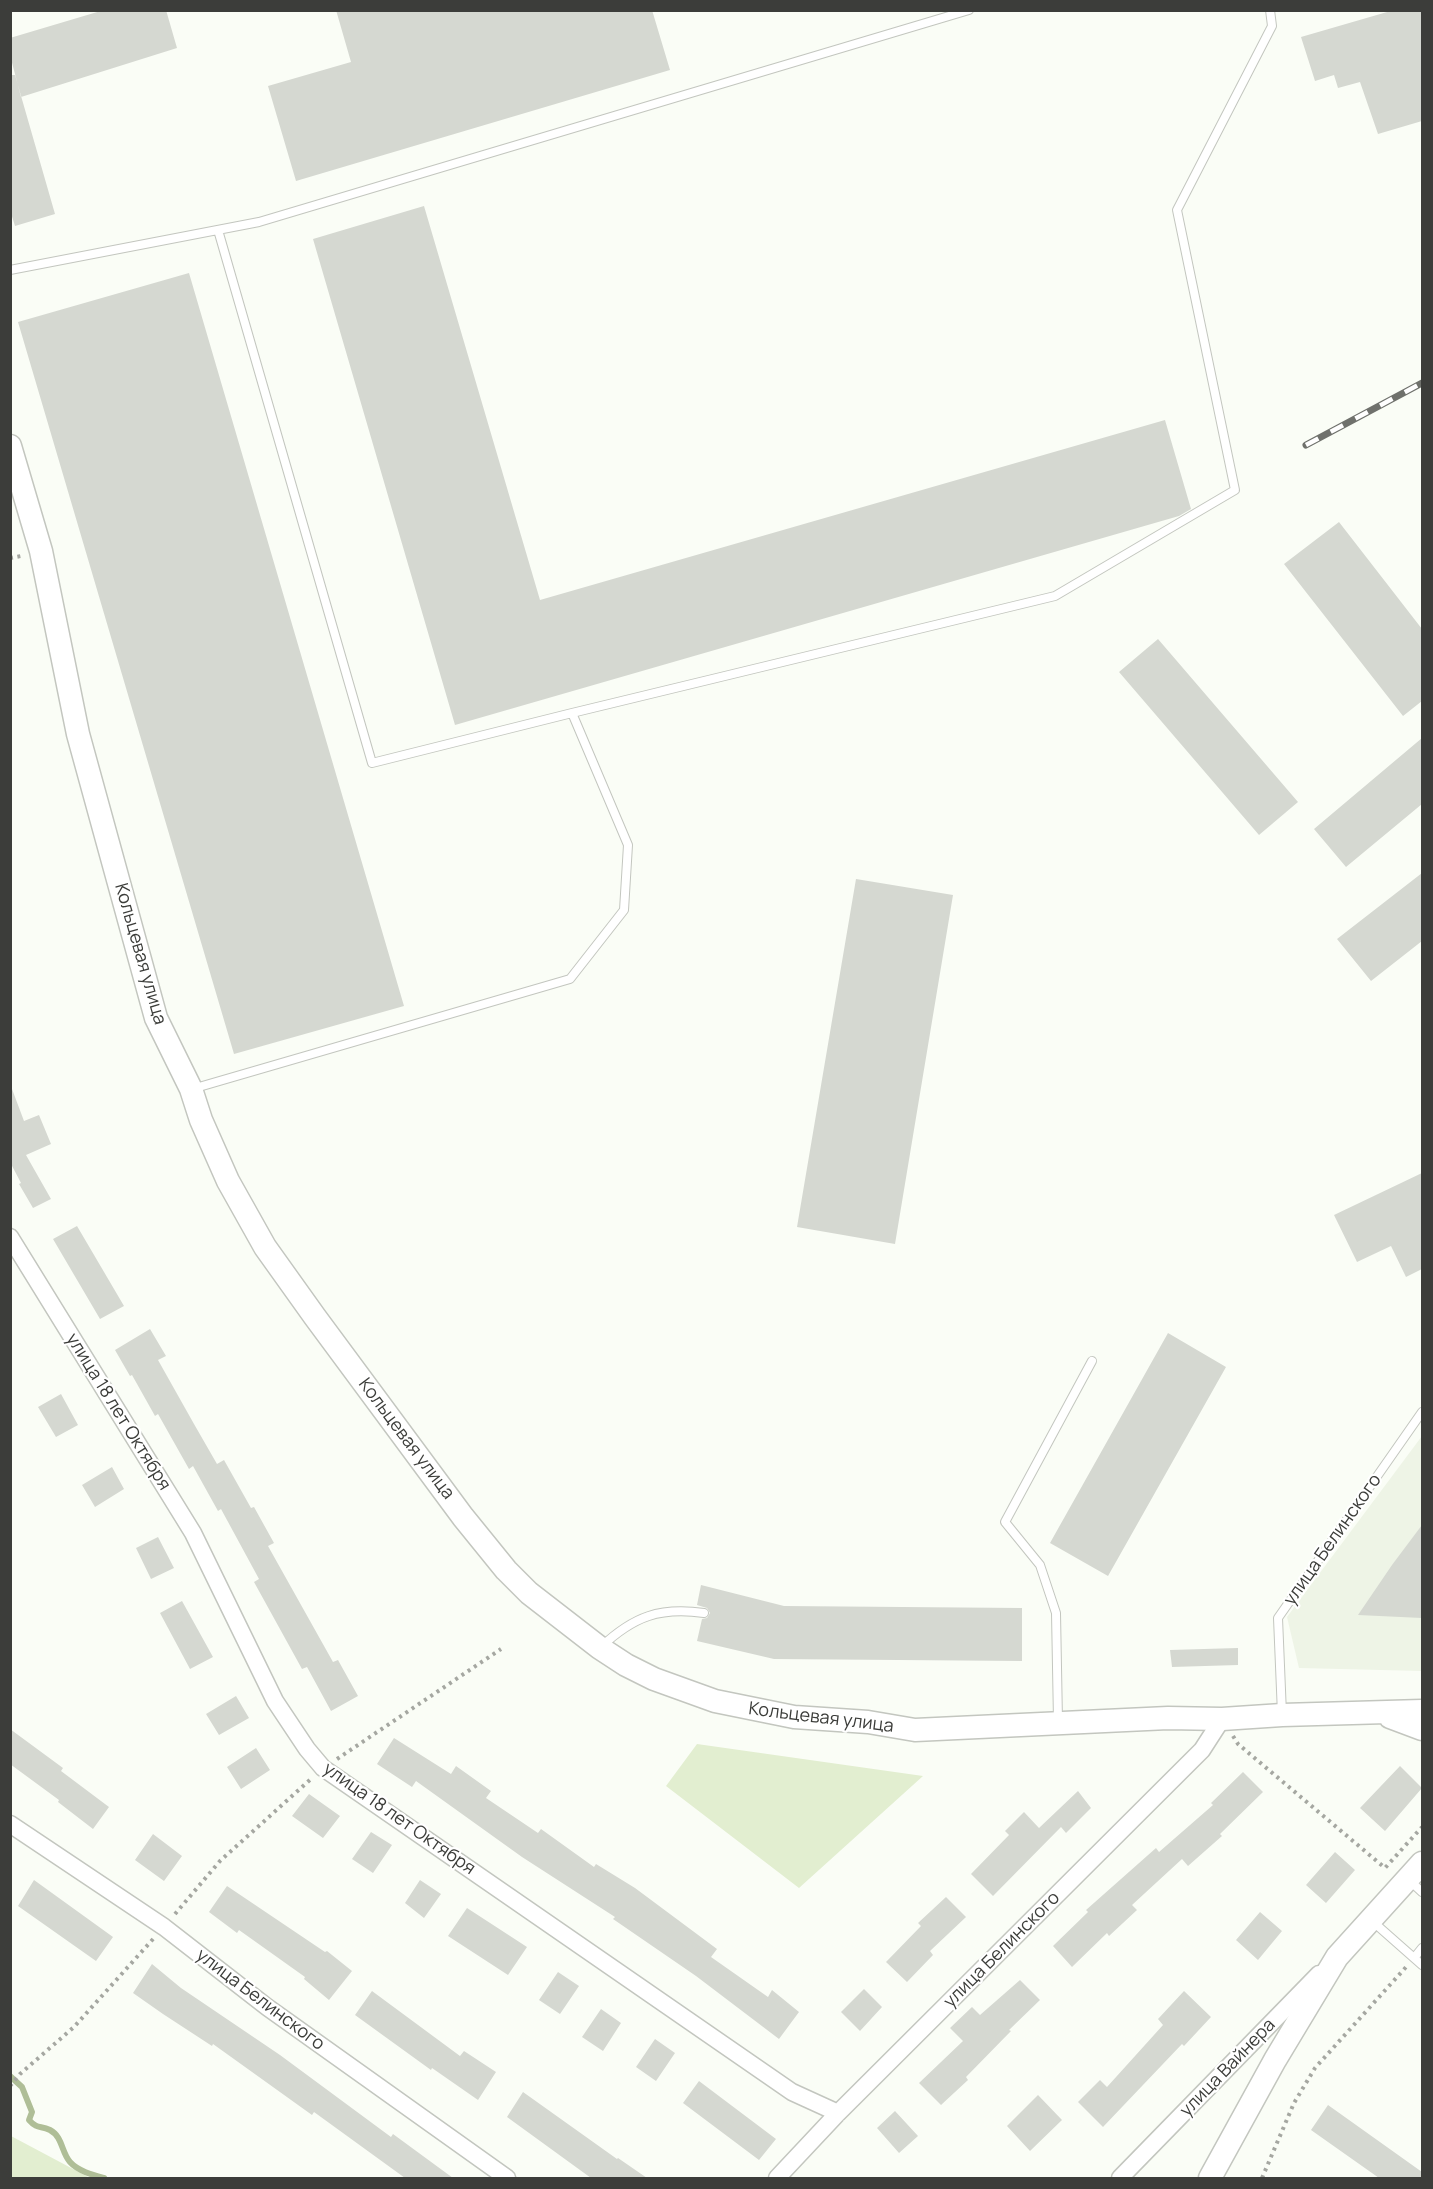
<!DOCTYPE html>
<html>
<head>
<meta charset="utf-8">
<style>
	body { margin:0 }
	#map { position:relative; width:1433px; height:2189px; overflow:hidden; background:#fafdf6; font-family:Manrope,sans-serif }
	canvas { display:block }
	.frame { position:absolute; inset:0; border:12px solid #3c3d3a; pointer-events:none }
</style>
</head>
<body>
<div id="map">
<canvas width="1433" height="2189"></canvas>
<div class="frame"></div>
</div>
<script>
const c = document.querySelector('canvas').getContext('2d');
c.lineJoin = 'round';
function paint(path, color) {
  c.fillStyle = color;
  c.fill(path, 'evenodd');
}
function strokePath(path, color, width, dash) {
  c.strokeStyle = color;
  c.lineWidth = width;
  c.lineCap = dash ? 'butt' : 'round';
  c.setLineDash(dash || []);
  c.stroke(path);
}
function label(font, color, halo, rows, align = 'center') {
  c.font = font + ' Manrope,sans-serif';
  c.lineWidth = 4.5;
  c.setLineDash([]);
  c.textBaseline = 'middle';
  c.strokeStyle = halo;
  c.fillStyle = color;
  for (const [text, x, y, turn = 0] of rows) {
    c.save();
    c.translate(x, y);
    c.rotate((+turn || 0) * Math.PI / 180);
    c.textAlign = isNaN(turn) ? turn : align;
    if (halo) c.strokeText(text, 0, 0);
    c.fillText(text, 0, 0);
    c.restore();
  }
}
paint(new Path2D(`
	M 1422,1436 L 1422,1671 L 1299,1668 L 1287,1617 Z`), '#eef4e6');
paint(new Path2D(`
	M 697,1744 L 923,1776 L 799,1888 L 666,1786 Z
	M 10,2136 L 11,2136 L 90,2178 L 11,2178 Z`), '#e2eed0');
strokePath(new Path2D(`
	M 10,2076 L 22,2087 L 32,2112 L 29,2120 C 38,2130 40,2125 50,2130 C 63,2137 61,2152 70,2162 C 78,2171 93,2175 104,2178`), '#afbe97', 6);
paint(new Path2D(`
	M 104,10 L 166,10 L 177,48 L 21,97 L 10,55 L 10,38 Z
	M 336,10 L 652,10 L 670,70 L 296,181 L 268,86 L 351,62 Z
	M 1394,10 L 1422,10 L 1422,121 L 1378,134 L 1360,82 L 1338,88 L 1334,75 L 1315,81 L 1301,37 Z
	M 10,75 L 15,75 L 55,214 L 15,226 L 10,210 Z
	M 424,206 L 540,600 L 1165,420 L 1191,509 L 1179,516 L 455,725 L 313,239 Z
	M 189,273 L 404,1006 L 234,1054 L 18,322 Z
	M 1339,522 L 1422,629 L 1422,701 L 1403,716 L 1284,564 Z
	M 1158,639 L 1298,802 L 1259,835 L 1119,672 Z
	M 1422,738 L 1422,804 L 1346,867 L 1314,829 Z
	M 1422,873 L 1422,941 L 1371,981 L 1337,939 Z
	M 856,879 L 953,895 L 895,1244 L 797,1227 Z
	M 10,1089 L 12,1089 L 24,1121 L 39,1115 L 51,1144 L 26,1155 L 51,1199 L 33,1208 L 19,1184 L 21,1183 L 10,1162 Z
	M 1422,1173 L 1422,1269 L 1406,1277 L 1391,1246 L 1357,1262 L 1334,1215 Z
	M 77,1226 L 124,1306 L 100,1319 L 53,1239 Z
	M 150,1329 L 166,1356 L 158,1360 L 194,1424 L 217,1464 L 224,1460 L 251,1508 L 254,1507 L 274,1543 L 268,1546 L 333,1662 L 338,1660 L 358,1696 L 331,1711 L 307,1667 L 302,1669 L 254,1582 L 259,1579 L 221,1509 L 218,1511 L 193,1466 L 189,1469 L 158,1414 L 155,1416 L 132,1375 L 130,1376 L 115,1350 Z
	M 1168,1333 L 1226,1367 L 1108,1576 L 1050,1543 Z
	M 61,1394 L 78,1425 L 56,1437 L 38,1407 Z
	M 112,1467 L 124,1489 L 95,1507 L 82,1485 Z
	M 1422,1525 L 1422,1618 L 1358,1615 L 1392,1565 Z
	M 158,1537 L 174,1568 L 151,1579 L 136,1548 Z
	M 701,1585 L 784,1606 L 1022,1608 L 1022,1661 L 774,1659 L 697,1641 L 702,1619 L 707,1618 L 710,1613 L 707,1608 L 697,1605 Z
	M 182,1601 L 213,1657 L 190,1669 L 160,1613 Z
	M 1238,1648 L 1238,1665 L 1172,1667 L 1170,1650 Z
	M 236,1696 L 249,1718 L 219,1735 L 206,1714 Z
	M 10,1729 L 63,1768 L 61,1771 L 109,1807 L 93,1829 L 58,1802 L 59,1800 L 10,1764 Z
	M 394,1738 L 451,1774 L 456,1766 L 491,1791 L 486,1798 L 538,1833 L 541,1829 L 594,1867 L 596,1864 L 635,1888 L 717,1949 L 711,1957 L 768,1997 L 772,1990 L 799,2012 L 779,2039 L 696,1976 L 613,1919 L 615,1917 L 522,1857 L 416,1781 L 412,1787 L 377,1764 Z
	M 256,1748 L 270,1770 L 241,1789 L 227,1767 Z
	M 1400,1766 L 1422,1788 L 1385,1831 L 1360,1808 Z
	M 1243,1772 L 1263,1792 L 1220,1834 L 1222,1836 L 1188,1866 L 1182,1859 L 1132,1905 L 1137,1910 L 1109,1936 L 1107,1933 L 1072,1967 L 1053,1946 L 1088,1912 L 1086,1910 L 1156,1848 L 1159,1852 L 1213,1805 L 1211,1803 Z
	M 1078,1791 L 1091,1808 L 1066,1833 L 1061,1827 L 993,1896 L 971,1874 L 1009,1835 L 1005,1831 L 1024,1812 L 1039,1828 Z
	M 309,1794 L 340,1816 L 323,1838 L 292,1816 Z
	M 371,1832 L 392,1845 L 373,1873 L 352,1859 Z
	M 153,1834 L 182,1856 L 164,1881 L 135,1860 Z
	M 1335,1852 L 1355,1870 L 1326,1903 L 1306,1885 Z
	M 34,1880 L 113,1937 L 96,1961 L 18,1906 Z
	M 420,1880 L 441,1894 L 424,1918 L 405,1903 Z
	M 227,1886 L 325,1952 L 327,1951 L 352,1971 L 329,2000 L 304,1979 L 305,1977 L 239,1930 L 237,1933 L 209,1912 Z
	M 946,1897 L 966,1917 L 930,1951 L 933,1955 L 907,1982 L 886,1962 L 921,1926 L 918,1923 Z
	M 467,1908 L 527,1947 L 508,1975 L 448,1936 Z
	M 1260,1912 L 1282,1931 L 1258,1960 L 1236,1940 Z
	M 152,1964 L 181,1988 L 280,2055 L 391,2137 L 393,2134 L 453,2178 L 405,2178 L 314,2112 L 312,2115 L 213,2044 L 212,2046 L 163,2014 L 133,1993 Z
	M 558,1972 L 579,1986 L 560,2014 L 539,2000 Z
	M 1020,1980 L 1040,2000 L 1009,2030 L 1011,2031 L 966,2077 L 968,2080 L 941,2105 L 919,2083 L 963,2041 L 950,2028 L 972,2007 L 980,2015 Z
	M 864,1989 L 882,2007 L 860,2031 L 841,2012 Z
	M 372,1991 L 460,2056 L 464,2051 L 496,2072 L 478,2100 L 432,2068 L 431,2070 L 355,2015 Z
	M 1184,1991 L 1211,2017 L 1184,2046 L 1182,2044 L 1103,2127 L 1078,2102 L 1100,2080 L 1107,2087 L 1163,2025 L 1158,2019 Z
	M 601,2009 L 621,2023 L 603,2051 L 582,2037 Z
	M 655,2039 L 675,2053 L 656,2081 L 636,2067 Z
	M 699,2081 L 776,2139 L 759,2160 L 683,2103 Z
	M 523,2092 L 617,2159 L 618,2158 L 647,2178 L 591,2178 L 507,2117 Z
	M 1038,2095 L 1062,2120 L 1030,2151 L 1007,2126 Z
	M 1328,2105 L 1422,2172 L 1422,2178 L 1379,2178 L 1311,2130 Z
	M 895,2111 L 918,2136 L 899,2153 L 877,2128 Z`), '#d5d8d1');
const lane = new Path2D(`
	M 10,270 L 259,222 L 969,10
	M 572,713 L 1055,596 L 1235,490 L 1177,210 L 1272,26 L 1270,10
	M 192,1089 L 570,979 L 624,910 L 628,845 L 572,713 L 372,763 L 218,230
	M 601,1647 C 634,1616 660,1607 704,1613
	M 1282,1714 L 1278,1618 L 1422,1412
	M 1058,1721 L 1056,1613 L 1040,1565 L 1005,1522 L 1092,1361
	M 1408,1879 L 1422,1892
	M 1371,1920 L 1422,1965
	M 1414,1958 L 1422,1948`);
const street = new Path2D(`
	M 10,1237 L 193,1533 L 275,1701 L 307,1749 L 323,1768 L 792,2092 L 838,2113
	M 10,1824 L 164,1927 L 267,2007 L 507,2178
	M 777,2178 L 838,2113 L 1202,1750 L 1222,1719
	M 1120,2178 L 1319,1974`);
const secondary = new Path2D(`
	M 10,446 L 41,551 L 78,734 L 156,1018 L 191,1089 L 201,1120 L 228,1181 L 265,1247 L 315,1317 L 463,1517 L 506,1570 L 529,1593 L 600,1648 L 626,1665 L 654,1679 L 715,1701 L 794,1717 L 868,1722 L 915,1730 L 1168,1718 L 1222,1719 L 1282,1715 L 1422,1711
	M 1390,1717 L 1422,1729
	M 1210,2178 L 1275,2060 L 1337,1957 L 1422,1863`);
strokePath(lane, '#c3c6bf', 10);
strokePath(street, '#c3c6bf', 19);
strokePath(secondary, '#c3c6bf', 25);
strokePath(new Path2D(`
	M 10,558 L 21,556
	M 1233,1736 L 1238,1744 L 1385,1868 L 1422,1827
	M 337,1759 L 501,1649
	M 175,1914 L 220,1861 L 312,1778
	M 10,2086 L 20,2074 L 74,2027 L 154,1938
	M 1262,2178 L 1294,2103 L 1315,2068 L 1407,1966`), '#a5a7a1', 4, [3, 4.5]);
strokePath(lane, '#fff', 8);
strokePath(street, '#fff', 16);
strokePath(secondary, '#fff', 22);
const rail = new Path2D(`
	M 1306,445 L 1422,383`);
strokePath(rail, '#6f716c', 7);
strokePath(rail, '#fff', 4.5, [14]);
label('18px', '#3c3d3a', '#fff', [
	["Кольцевая улица",140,954,74],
	["улица 18 лет Октября",118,1412,58],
	["Кольцевая улица",406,1439,53],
	["улица Белинского",1333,1540,-55],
	["Кольцевая улица",821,1718,7],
	["улица 18 лет Октября",399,1819,35],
	["улица Белинского",1002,1950,-45],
	["улица Белинского",260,2000,37],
	["улица Вайнера",1228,2068,-46]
]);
</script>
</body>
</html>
